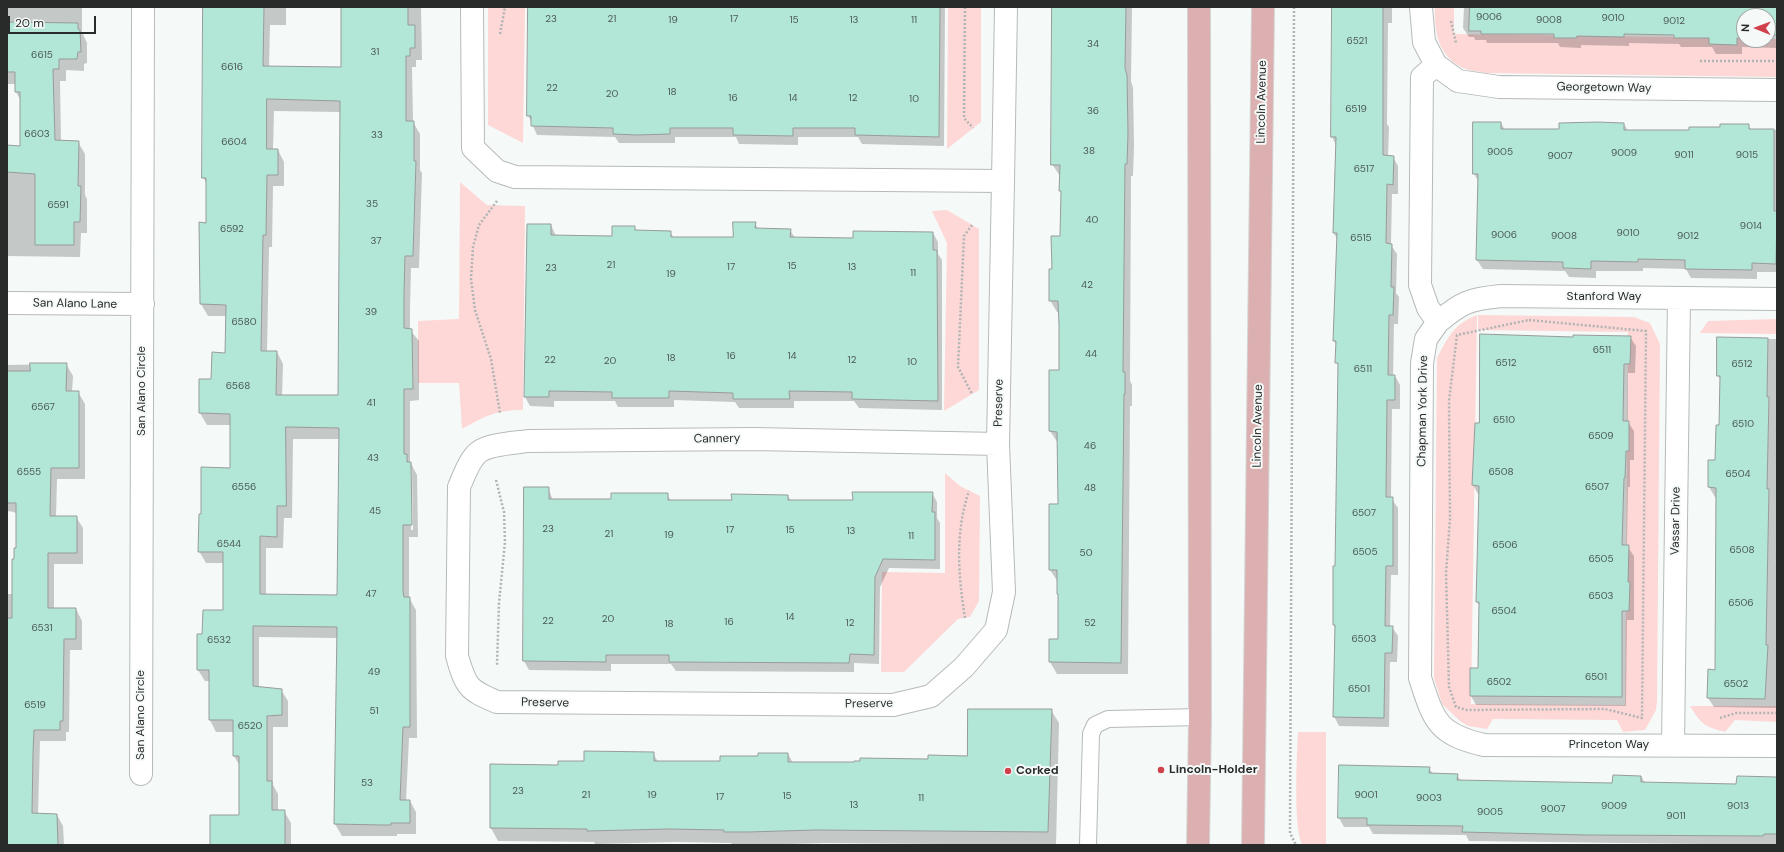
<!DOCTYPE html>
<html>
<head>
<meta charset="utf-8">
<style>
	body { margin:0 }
	#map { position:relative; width:1784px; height:852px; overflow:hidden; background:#f5faf8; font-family:"DM Sans",sans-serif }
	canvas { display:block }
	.frame { position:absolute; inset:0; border:8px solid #292b2a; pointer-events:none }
	.north { position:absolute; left:1736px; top:8px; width:40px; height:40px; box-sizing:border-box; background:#f5faf8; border:1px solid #a3a7a6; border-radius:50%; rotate:271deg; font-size:11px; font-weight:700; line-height:16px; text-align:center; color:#292b2a }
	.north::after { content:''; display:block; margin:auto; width:14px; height:18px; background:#d1414c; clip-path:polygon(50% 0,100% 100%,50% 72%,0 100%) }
	.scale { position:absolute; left:8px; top:16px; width:88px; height:18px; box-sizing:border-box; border:2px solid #292b2a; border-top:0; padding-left:5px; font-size:12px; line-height:14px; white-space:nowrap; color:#292b2a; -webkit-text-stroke:3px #f5faf8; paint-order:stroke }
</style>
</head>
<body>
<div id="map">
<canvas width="1784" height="852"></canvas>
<div class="frame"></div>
<div class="north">N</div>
<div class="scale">20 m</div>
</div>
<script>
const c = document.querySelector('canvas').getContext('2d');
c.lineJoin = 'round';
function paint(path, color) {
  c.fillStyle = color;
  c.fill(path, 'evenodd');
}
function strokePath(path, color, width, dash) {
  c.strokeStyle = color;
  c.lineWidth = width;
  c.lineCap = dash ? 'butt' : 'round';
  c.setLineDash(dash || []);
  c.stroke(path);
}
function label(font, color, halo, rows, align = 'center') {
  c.font = font + ' "DM Sans",sans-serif';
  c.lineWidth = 4;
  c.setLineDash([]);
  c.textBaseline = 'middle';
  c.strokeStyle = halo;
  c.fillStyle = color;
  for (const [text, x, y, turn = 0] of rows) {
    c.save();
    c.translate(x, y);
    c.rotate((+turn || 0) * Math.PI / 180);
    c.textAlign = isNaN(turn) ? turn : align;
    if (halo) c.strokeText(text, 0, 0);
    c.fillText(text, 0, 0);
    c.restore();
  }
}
paint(new Path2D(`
	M 488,7 L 525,7 L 523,143 L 488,125 Z
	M 948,7 L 981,7 L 981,122 L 947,149 Z
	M 1435,7 L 1454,7 L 1454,34 L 1744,38 L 1744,40 L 1777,39 L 1777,77 L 1486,73 C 1478,71 1468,71 1461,67 C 1438,55 1434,31 1435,7 Z
	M 460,182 L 487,205 L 525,206 L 523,410 C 497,410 485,416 462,429 L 459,383 L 418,383 L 418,321 L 459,319 Z
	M 947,210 L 979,229 L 979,390 L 944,411 L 947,243 L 932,211 Z
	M 1477,315 L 1471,704 L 1625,705 L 1628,332 L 1478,330 L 1478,315 L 1634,317 L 1650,323 L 1660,344 L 1657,701 L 1656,710 L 1645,730 L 1623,732 L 1617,720 L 1493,719 L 1487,729 L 1468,726 L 1460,721 L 1442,704 L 1434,678 L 1437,358 C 1448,337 1454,324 1477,315 Z
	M 1777,319 L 1777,334 L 1700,333 L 1708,321 Z
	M 945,473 L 960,486 L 980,496 L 979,601 L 970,617 L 958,619 L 904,672 L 881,672 L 882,572 L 945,573 Z
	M 1690,706 L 1777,706 L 1777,722 L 1735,720 L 1725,732 C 1705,727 1701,724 1690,706 Z
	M 1298,732 L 1326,732 L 1326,845 L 1303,845 C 1293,834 1297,750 1298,732 Z`), '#fdd8d7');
paint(new Path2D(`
	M 7,7 L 82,7 L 82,32 L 87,43 L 87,63 L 84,64 L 84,71 L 66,70 L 66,81 L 60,81 L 61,142 L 78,142 L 85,154 L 85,195 L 87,199 L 87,233 L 81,233 L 80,257 L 7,256 L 7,146 L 21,147 L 21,101 L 16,92 L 16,84 L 7,84 Z
	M 203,7 L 286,7 L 286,25 L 270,25 L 269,67 L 342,68 L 342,7 L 421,7 L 422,60 L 416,60 L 416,67 L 412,67 L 413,122 L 420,134 L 420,170 L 422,173 L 419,268 L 411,268 L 410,307 L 410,330 L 419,341 L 419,400 L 410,401 L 410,462 L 417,475 L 418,537 L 409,537 L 409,598 L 416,610 L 417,738 L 409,738 L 406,801 L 410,801 L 416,812 L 416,834 L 397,834 L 397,836 L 342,836 L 335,824 L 338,638 L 259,637 L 259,688 L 281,690 L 288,701 L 288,727 L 273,727 L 273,785 L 278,794 L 278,811 L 284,811 L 291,823 L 291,845 L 211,845 L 240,816 L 240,766 L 234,756 L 234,732 L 216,732 L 210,720 L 210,681 L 205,681 L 198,670 L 203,635 L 224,611 L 224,563 L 206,563 L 199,551 L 202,515 L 231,469 L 231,425 L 207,425 L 200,413 L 200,380 L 212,380 L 226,354 L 227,316 L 208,316 L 201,304 L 200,224 L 207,224 L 207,185 L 203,177 ZM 274,111 L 341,112 L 339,396 L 282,396 L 283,364 L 277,352 L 267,352 L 269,247 L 272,247 L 273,186 L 284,186 L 284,162 L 278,150 L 273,150 ZM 293,439 L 340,439 L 338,596 L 266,595 L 266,548 L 283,548 L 284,518 L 292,518 ZM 410,468 L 412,470 L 413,530 L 411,530 Z
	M 529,7 L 945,7 L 944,146 L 862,144 L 858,137 L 798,137 L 798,145 L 739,144 L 736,137 L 675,137 L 675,143 L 619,143 L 615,137 L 537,135 L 528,115 Z
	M 1053,7 L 1132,7 L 1131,81 L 1133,88 L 1134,146 L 1133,176 L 1131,176 L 1130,381 L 1132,385 L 1132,406 L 1130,406 L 1128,674 L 1057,674 L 1050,662 L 1059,640 L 1058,582 L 1050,570 L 1059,505 L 1058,443 L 1050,431 L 1050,371 L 1060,371 L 1060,312 L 1057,312 L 1050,300 L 1053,270 L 1061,237 L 1062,193 L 1060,176 L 1052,164 Z
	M 1331,7 L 1392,7 L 1392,23 L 1388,23 L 1387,124 L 1389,127 L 1388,157 L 1393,157 L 1398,166 L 1398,194 L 1392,194 L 1391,245 L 1397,254 L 1396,293 L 1399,297 L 1398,324 L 1394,324 L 1393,376 L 1395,376 L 1400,385 L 1400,409 L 1392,409 L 1391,498 L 1398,508 L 1398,575 L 1391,575 L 1390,627 L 1392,627 L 1398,636 L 1397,662 L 1390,662 L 1389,727 L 1339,726 L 1334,716 L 1335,628 L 1334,625 L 1334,567 L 1336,567 L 1339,367 L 1336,362 L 1337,346 L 1334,341 L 1337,239 L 1334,233 L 1336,145 L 1332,137 L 1333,17 Z
	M 1464,7 L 1777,7 L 1777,48 L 1742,47 L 1742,54 L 1716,54 L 1712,47 L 1681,47 L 1679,44 L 1629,43 L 1629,46 L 1581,45 L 1581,48 L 1560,47 L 1558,43 L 1487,43 L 1486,40 L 1475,40 L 1474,37 L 1469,37 L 1463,28 ZM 1744,16 L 1768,16 L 1768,40 L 1744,40 Z
	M 1501,123 L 1505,130 L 1560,130 L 1624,124 L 1628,131 L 1690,131 L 1748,125 L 1751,130 L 1777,130 L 1777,272 L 1757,272 L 1757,279 L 1691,278 L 1686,269 L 1643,268 L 1643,271 L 1596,271 L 1596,278 L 1569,277 L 1565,271 L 1483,269 L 1477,260 L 1479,182 L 1474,174 Z
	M 755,223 L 758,229 L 790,230 L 795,238 L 854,239 L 933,233 L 938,242 L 938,254 L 942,260 L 942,410 L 859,408 L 854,401 L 794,401 L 794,408 L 739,408 L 735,402 L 674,400 L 674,407 L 618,407 L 615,401 L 554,401 L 554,407 L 530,406 L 525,397 L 528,225 L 551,225 L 556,236 L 613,237 L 634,227 L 637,231 L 670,232 L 674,238 L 734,238 Z
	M 1630,337 L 1636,346 L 1635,373 L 1628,373 L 1628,422 L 1634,431 L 1634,460 L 1630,460 L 1630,487 L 1628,487 L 1627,546 L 1634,556 L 1634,620 L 1627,620 L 1626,706 L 1476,705 L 1471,696 L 1478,669 L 1480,607 L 1477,602 L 1480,494 L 1478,494 L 1473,485 L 1476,424 L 1480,424 L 1574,338 Z
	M 1718,338 L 1777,339 L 1777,708 L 1714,707 L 1708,698 L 1716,671 L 1717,497 L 1715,497 L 1709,487 L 1709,461 L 1716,461 L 1720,426 L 1721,380 L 1718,376 Z
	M 66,364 L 73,376 L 72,392 L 78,392 L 85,404 L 85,479 L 57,479 L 56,517 L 76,517 L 83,528 L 83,564 L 54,564 L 54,609 L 76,609 L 82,621 L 82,650 L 70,650 L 69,732 L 66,732 L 66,741 L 40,741 L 38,814 L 57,815 L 63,826 L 64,845 L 7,845 L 7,594 L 13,594 L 17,549 L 17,514 L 14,512 L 7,511 L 7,365 Z
	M 548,488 L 553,500 L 612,500 L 667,494 L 671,501 L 733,501 L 788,496 L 791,501 L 854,501 L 932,493 L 937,502 L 937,518 L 940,523 L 940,569 L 889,568 L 880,587 L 879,664 L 854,663 L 854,672 L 676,671 L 671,664 L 611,664 L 611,671 L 529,670 L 524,661 Z
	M 1051,710 L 1059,723 L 1056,845 L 824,843 L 748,845 L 733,845 L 731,843 L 677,842 L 595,844 L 594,842 L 498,841 L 491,828 L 559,766 L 653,753 L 658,762 L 721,762 L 788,754 L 793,763 L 855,763 L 968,757 Z
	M 1429,768 L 1433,774 L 1457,775 L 1461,781 L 1613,784 L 1641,776 L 1645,783 L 1737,785 L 1777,778 L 1777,845 L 1469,841 L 1466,835 L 1373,834 L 1369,827 L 1344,827 L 1339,818 Z`), '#0003');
const building = new Path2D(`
	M 203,7 L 264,7 L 263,66 L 341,67 L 341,7 L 408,7 L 408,25 L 415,25 L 415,48 L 410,48 L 410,56 L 406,56 L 406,121 L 414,121 L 414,161 L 416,161 L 413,256 L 405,256 L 404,295 L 404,328 L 412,329 L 413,389 L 404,389 L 404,454 L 407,454 L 407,462 L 411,462 L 412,525 L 403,525 L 403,591 L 404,597 L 410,597 L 410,727 L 403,727 L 400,800 L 410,800 L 410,823 L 391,823 L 391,825 L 382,825 L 334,824 L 337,627 L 253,626 L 253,686 L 282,689 L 282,715 L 267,716 L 267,781 L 272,781 L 272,810 L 285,810 L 285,845 L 210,845 L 210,815 L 239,815 L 239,756 L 233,756 L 233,720 L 209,720 L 209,670 L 197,670 L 197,634 L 202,634 L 203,610 L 223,610 L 223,552 L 198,552 L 199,514 L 201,514 L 201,467 L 230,468 L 230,414 L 199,413 L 199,379 L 211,379 L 212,352 L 225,353 L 226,305 L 200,304 L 199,222 L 206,223 L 206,178 L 202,178 ZM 267,99 L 340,101 L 338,395 L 276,395 L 277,351 L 261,351 L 263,235 L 266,235 L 267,175 L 278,175 L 278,149 L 267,149 ZM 286,427 L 339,428 L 337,595 L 260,594 L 260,536 L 277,537 L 277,506 L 286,506 Z
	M 528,7 L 940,7 L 939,137 L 855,135 L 855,128 L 793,128 L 793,136 L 733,135 L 733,128 L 670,128 L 670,134 L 637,135 L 613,134 L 613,128 L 531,126 L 531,116 L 527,116 Z
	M 1052,7 L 1126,7 L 1125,68 L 1127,75 L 1128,133 L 1127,164 L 1125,164 L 1123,372 L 1125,372 L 1125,394 L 1124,394 L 1121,663 L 1049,662 L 1049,639 L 1058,639 L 1058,594 L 1057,594 L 1057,570 L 1049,570 L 1049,504 L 1058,504 L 1057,432 L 1049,431 L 1049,370 L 1059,370 L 1059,325 L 1058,301 L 1049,301 L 1049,269 L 1052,269 L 1051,236 L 1060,236 L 1061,191 L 1059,191 L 1060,165 L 1051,165 Z
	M 1332,7 L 1383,7 L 1383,155 L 1394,156 L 1393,185 L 1387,184 L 1386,243 L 1392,244 L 1391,287 L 1394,287 L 1393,315 L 1389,315 L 1388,375 L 1395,375 L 1395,400 L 1387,400 L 1386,497 L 1393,497 L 1393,566 L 1386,566 L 1385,626 L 1393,626 L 1392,653 L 1385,653 L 1384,718 L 1333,717 L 1335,625 L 1333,625 L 1333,566 L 1335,566 L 1338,363 L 1335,363 L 1336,341 L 1333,341 L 1337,233 L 1333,233 L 1336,137 L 1331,137 Z
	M 1470,7 L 1777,7 L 1777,35 L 1768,35 L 1768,16 L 1744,16 L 1744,38 L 1737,38 L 1737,45 L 1709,44 L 1709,38 L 1674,38 L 1674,35 L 1624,34 L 1624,37 L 1577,36 L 1576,38 L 1554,38 L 1554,34 L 1481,34 L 1481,31 L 1469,31 Z
	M 7,22 L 78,23 L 78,29 L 80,30 L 81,52 L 78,52 L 77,59 L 59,59 L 59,69 L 53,69 L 55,140 L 79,141 L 78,186 L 81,186 L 80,222 L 74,222 L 74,245 L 35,245 L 35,174 L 7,172 L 7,145 L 20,146 L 20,92 L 15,92 L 15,72 L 7,72 Z
	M 1473,122 L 1501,122 L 1501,129 L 1559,129 L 1559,123 L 1597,122 L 1624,123 L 1624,130 L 1689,130 L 1689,127 L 1720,127 L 1720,124 L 1749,124 L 1749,129 L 1774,129 L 1774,211 L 1777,211 L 1776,264 L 1752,263 L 1752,270 L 1685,269 L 1685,260 L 1638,259 L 1638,262 L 1591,261 L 1591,269 L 1563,268 L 1563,262 L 1476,260 L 1478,174 L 1473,174 Z
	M 733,222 L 756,222 L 755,228 L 791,229 L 790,237 L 853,238 L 853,231 L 933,232 L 933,250 L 937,250 L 938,401 L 852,399 L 852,392 L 789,391 L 790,399 L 733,399 L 733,393 L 669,391 L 669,398 L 612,398 L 612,392 L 549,391 L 549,397 L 524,397 L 527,224 L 551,224 L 551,235 L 612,236 L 612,226 L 635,226 L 635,230 L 671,231 L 671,237 L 733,237 Z
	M 1480,334 L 1573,337 L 1573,335 L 1631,336 L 1630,364 L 1624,364 L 1623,421 L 1629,421 L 1629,451 L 1626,451 L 1625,478 L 1624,478 L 1622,545 L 1629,545 L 1628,582 L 1630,582 L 1629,611 L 1622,611 L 1622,697 L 1470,696 L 1470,668 L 1478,668 L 1479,602 L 1476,602 L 1479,486 L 1472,485 L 1475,423 L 1479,423 Z
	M 1717,337 L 1768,338 L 1767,397 L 1769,397 L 1767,489 L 1769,489 L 1766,645 L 1768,645 L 1765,699 L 1707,698 L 1708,669 L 1715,670 L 1716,488 L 1708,487 L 1708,460 L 1715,460 L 1716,425 L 1719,425 L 1720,376 L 1717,376 Z
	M 30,363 L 67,363 L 66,391 L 79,391 L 79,468 L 51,468 L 50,516 L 77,516 L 77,553 L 48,553 L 48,608 L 76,608 L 76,639 L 64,639 L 63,721 L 60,721 L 60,730 L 34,730 L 33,753 L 32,813 L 57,814 L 58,845 L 7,845 L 7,618 L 12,618 L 12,559 L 14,559 L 14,548 L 16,548 L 16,503 L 8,503 L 7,501 L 7,371 L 30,371 Z
	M 524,487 L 549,487 L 549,499 L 611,499 L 611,493 L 668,493 L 668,500 L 732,500 L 731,494 L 788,495 L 788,500 L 853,500 L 852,492 L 933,492 L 932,512 L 935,512 L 935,560 L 883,559 L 875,577 L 874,655 L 850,654 L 849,663 L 669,662 L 669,655 L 606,655 L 606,662 L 523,661 Z
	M 968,709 L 1052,709 L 1048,832 L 816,830 L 748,832 L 724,832 L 724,830 L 669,829 L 587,831 L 587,829 L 490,828 L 490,764 L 558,765 L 558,761 L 584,761 L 584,751 L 654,752 L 654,761 L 720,761 L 720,756 L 758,756 L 758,753 L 788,753 L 788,762 L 854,762 L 854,761 L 860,761 L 860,758 L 928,759 L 928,755 L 967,756 Z
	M 1339,765 L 1430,767 L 1429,773 L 1458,774 L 1457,780 L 1612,783 L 1613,775 L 1641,776 L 1641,782 L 1736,784 L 1737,776 L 1777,777 L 1777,834 L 1764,834 L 1763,836 L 1587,835 L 1462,832 L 1463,826 L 1367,825 L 1367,818 L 1338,818 Z`);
paint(building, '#b2e6d7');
strokePath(building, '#979b99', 1);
const service = new Path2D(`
	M 1088,845 L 1091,734 L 1095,725 L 1108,719 L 1200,717`);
const minor = new Path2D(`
	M 472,7 L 473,148 L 497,171 L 515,177 L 1003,181 L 1006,7
	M 1421,7 L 1424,42 L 1436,65 L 1422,77 L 1420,285 L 1428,308 L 1438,322 L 1426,339 L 1422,363 L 1420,678 C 1434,721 1437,734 1484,745 L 1777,746
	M 1436,65 L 1458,81 L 1499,87 L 1777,90
	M 7,303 L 143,304
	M 1438,322 C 1462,302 1470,299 1501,296 L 1777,299
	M 998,444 L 754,439 L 528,441 C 515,443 489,444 479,452 C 470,458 463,478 459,487 L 457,656 C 466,687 468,690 497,702 L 893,705 L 931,696 L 964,667 L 996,630 L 1004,592 L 998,444 L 1003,181
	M 1673,745 L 1679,298
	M 141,774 L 143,7`);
const primary = new Path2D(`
	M 1198,845 L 1200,717 L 1199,7
	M 1253,845 L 1263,7`);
strokePath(service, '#b6bab8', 18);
strokePath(minor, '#b6bab8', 24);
strokePath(primary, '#d4d5d4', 24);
strokePath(new Path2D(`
	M 965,7 L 964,118 L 973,128
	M 1294,7 L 1290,833 L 1296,845
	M 1451,21 L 1456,43
	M 500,34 L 505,7
	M 1700,61 L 1777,61
	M 497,201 L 479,225 L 473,247 L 471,279 L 475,310 L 491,359 L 500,413
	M 972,225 L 964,236 L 958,367 L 972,394
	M 1529,320 L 1646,331 L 1642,718 L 1605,709 L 1467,710 L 1456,707 L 1449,687 L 1446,573 L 1450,519 L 1449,401 L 1457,335 Z
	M 496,480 L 504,512 L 505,542 L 499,603 L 497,665
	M 965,618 C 958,575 955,532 969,491
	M 1720,718 L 1736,713 L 1777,713`), '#b0b4b3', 2.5, [2, 2]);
strokePath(service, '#fff', 16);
strokePath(minor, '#fff', 22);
strokePath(primary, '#dcb0b0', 22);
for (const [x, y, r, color] of [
	[1161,770,4,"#d1414c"],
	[1008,771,4,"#d1414c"]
]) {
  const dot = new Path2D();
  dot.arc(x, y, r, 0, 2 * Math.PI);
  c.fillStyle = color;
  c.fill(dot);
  strokePath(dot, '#f5faf8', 1.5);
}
label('10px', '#4b5a55', null, [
	["9006",1489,17],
	["9010",1613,18],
	["23",551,19],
	["21",612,19],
	["17",734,19],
	["19",673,20],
	["15",794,20],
	["13",854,20],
	["11",914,20],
	["9008",1549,20],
	["9012",1674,21],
	["6521",1357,41],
	["34",1093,44],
	["31",375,52],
	["6615",42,55],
	["6616",232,67],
	["22",552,88],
	["18",672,92],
	["20",612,94],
	["16",733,98],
	["14",793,98],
	["12",853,98],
	["10",914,99],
	["6519",1356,109],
	["36",1093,111],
	["6603",37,134],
	["33",377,135],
	["6604",234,142],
	["38",1089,151],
	["9005",1500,152],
	["9009",1624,153],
	["9011",1684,155],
	["9015",1747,155],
	["9007",1560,156],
	["6517",1364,169],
	["35",372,204],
	["6591",58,205],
	["40",1092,220],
	["9014",1751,226],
	["6592",232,229],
	["9010",1628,233],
	["9006",1504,235],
	["9008",1564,236],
	["9012",1688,236],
	["6515",1361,238],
	["37",376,241],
	["21",611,265],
	["15",792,266],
	["17",731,267],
	["13",852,267],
	["23",551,268],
	["11",913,273],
	["19",671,274],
	["42",1087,285],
	["39",371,312],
	["6580",244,322],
	["6511",1602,350],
	["44",1091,354],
	["16",731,356],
	["14",792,356],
	["18",671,358],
	["22",550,360],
	["12",852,360],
	["20",610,361],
	["10",912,362],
	["6512",1506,363],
	["6512",1742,364],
	["6511",1363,369],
	["6568",238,386],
	["41",371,403],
	["6567",43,407],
	["6510",1504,420],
	["6510",1743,424],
	["6509",1601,436],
	["46",1090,446],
	["43",373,458],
	["6555",29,472],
	["6508",1501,472],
	["6504",1738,474],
	["6556",244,487],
	["6507",1597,487],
	["48",1090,488],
	["45",375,511],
	["6507",1364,513],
	["23",548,529],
	["17",730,530],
	["15",790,530],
	["13",851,531],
	["21",609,534],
	["19",669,535],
	["11",911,536],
	["6544",229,544],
	["6506",1505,545],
	["6508",1742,550],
	["6505",1365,552],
	["50",1086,553],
	["6505",1601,559],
	["47",371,594],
	["6503",1601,596],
	["6506",1741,603],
	["6504",1504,611],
	["14",790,617],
	["20",608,619],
	["22",548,621],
	["16",729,622],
	["12",850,623],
	["52",1090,623],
	["18",669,624],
	["6531",42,628],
	["6503",1364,639],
	["6532",219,640],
	["49",374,672],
	["6501",1596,677],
	["6502",1499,682],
	["6502",1736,684],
	["6501",1359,689],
	["6519",35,705],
	["51",374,711],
	["6520",250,726],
	["53",367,783],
	["23",518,791],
	["21",586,795],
	["19",652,795],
	["9001",1366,795],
	["15",787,796],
	["17",720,797],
	["11",921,798],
	["9003",1429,798],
	["13",854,805],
	["9009",1614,806],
	["9013",1738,806],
	["9007",1553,809],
	["9005",1490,812],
	["9011",1676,816]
]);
label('12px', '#292b2a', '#f5faf8', [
	["Georgetown Way",1604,88,1],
	["Lincoln Avenue",1262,102,-89],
	["Stanford Way",1604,297],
	["San Alano Lane",75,304,1],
	["San Alano Circle",142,391,-90],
	["Preserve",999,403,-89],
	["Chapman York Drive",1423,411,-89],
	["Lincoln Avenue",1258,426,-89],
	["Cannery",717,439,-1],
	["Vassar Drive",1676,521,-89],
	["Preserve",545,703,1],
	["Preserve",869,704,-1],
	["San Alano Circle",141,715,-90],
	["Princeton Way",1609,745]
]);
label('bold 12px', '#292b2a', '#f5faf8', [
	["Lincoln-Holder",1169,770],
	["Corked",1016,771]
], 'left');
</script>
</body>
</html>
